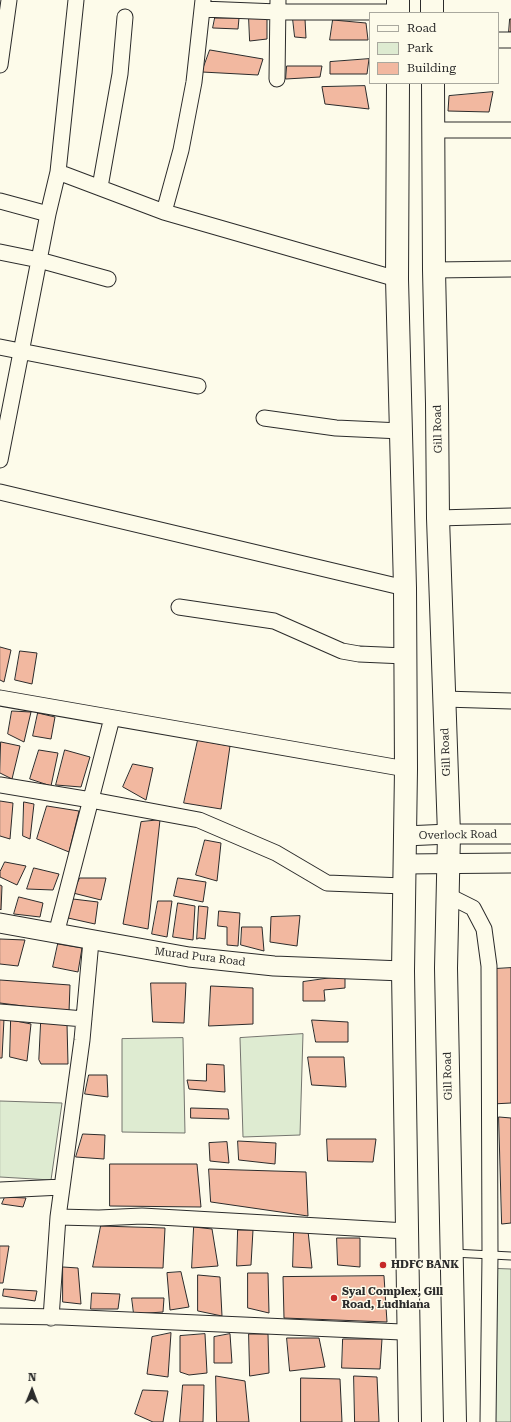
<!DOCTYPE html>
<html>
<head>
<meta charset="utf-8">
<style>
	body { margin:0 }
	#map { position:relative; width:511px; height:1422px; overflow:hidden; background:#fdfbea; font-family:"Roboto Serif",serif }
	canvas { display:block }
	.legend { position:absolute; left:369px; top:12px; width:130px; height:72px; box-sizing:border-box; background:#fdfbea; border:1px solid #a9a89e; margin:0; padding:5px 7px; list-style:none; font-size:12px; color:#2b2b2b }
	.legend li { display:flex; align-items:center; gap:8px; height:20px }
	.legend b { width:20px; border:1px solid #a9a89e }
	.north { position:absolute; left:12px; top:1370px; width:40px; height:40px; -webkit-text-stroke:3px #fdfbea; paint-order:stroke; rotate:1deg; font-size:11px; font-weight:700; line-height:16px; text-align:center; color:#2b2b2b }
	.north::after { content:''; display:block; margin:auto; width:14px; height:18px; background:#2b2b2b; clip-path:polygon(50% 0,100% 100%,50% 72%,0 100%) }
</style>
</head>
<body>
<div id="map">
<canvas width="511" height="1422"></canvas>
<ul class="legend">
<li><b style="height:5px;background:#fdfbea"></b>Road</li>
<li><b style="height:11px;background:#deebd1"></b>Park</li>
<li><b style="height:11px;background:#f2b8a0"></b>Building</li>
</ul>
<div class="north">N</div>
</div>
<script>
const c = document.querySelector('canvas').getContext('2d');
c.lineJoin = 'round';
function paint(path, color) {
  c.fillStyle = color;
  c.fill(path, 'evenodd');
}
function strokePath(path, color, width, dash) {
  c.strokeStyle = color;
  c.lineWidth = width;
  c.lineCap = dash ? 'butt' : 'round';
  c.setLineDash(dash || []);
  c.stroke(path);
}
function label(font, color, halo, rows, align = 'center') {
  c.font = font + ' "Roboto Serif",serif';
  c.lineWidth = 3;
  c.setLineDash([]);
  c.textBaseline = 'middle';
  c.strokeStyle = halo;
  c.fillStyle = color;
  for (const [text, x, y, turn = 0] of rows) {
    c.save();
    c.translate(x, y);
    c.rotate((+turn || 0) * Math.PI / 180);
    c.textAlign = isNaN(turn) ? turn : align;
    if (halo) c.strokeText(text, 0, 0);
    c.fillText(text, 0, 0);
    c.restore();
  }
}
const green = new Path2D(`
	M 303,1034 L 300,1135 L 243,1137 L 240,1038 Z
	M 183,1038 L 185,1133 L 122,1132 L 122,1039 Z
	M 0,1101 L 62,1103 L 51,1180 L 0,1177 Z
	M 484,1268 L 511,1269 L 511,1422 L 481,1422 Z`);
paint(green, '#deebd1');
strokePath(green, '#74746e', 1);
const building = new Path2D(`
	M 215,18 L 239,18 L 238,29 L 213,28 Z
	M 249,18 L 267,18 L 267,39 L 250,41 Z
	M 293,19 L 305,19 L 306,38 L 295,37 Z
	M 510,19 L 511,19 L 511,32 L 509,32 Z
	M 333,20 L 366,23 L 368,40 L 330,40 Z
	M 210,50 L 263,59 L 258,75 L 202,72 Z
	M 369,59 L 367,74 L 330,74 L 330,62 Z
	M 287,66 L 322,66 L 320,77 L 286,79 Z
	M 365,86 L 369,109 L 325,104 L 322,87 Z
	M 493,92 L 489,112 L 448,111 L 449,96 Z
	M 0,647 L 11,650 L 4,682 L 0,680 Z
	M 20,651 L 37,653 L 32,684 L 15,680 Z
	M 12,711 L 31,712 L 24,742 L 8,734 Z
	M 38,713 L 55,717 L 51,739 L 33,736 Z
	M 198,740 L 230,746 L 221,809 L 184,803 Z
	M 1,742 L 20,746 L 12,779 L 0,773 Z
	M 39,750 L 58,753 L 51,786 L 30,779 Z
	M 65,750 L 90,757 L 81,787 L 56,785 Z
	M 133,764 L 153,768 L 146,800 L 123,787 Z
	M 0,801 L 13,803 L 10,839 L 0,836 Z
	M 24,802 L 34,804 L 30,839 L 23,836 Z
	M 47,806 L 79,811 L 69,852 L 37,839 Z
	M 160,820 L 148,929 L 123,924 L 141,822 Z
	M 205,840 L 221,843 L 217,881 L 196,875 Z
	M 5,862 L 26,866 L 17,885 L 0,877 L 0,872 Z
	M 34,868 L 59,874 L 53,890 L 27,889 Z
	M 80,878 L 106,878 L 101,900 L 73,893 Z
	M 178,878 L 206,882 L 203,902 L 174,896 Z
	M 0,885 L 2,886 L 1,910 L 0,909 Z
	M 19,897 L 43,903 L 40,917 L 14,914 Z
	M 73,899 L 98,902 L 95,924 L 68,918 Z
	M 158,901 L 172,901 L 167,937 L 152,934 Z
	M 178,903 L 195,906 L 193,940 L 173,937 Z
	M 199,906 L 208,907 L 205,939 L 199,938 L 197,939 Z
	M 219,911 L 240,913 L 238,946 L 227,945 L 227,927 L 218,926 Z
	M 300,916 L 297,946 L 270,942 L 271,917 Z
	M 242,927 L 262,927 L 264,951 L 241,945 Z
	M 0,939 L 25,940 L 18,966 L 0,964 Z
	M 58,944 L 82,948 L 78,972 L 53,967 Z
	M 511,968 L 511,1103 L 492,1104 L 494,969 Z
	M 345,976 L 345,988 L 324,990 L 325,1001 L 303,1001 L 303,982 Z
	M 0,980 L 70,985 L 69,1012 L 0,1003 Z
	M 151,983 L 186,983 L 184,1023 L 153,1022 Z
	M 211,986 L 253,988 L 253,1024 L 209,1026 Z
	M 0,1019 L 4,1019 L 2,1058 L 0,1058 Z
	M 11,1020 L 31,1024 L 27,1061 L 10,1057 Z
	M 312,1020 L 348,1022 L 348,1042 L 316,1042 Z
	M 41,1023 L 67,1024 L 68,1064 L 41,1064 L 39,1060 Z
	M 308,1057 L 344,1057 L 346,1087 L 312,1085 Z
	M 207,1064 L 224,1065 L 225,1092 L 189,1089 L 187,1080 L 206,1081 Z
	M 89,1075 L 107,1075 L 108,1097 L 85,1094 Z
	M 191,1108 L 228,1109 L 229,1119 L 191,1118 Z
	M 499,1117 L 511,1118 L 511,1223 L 502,1224 Z
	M 83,1134 L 105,1135 L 104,1159 L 76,1157 Z
	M 327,1139 L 376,1139 L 373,1162 L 328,1161 Z
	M 238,1141 L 276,1143 L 275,1164 L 239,1160 Z
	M 227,1142 L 229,1163 L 210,1161 L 209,1143 Z
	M 110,1164 L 197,1164 L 201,1207 L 110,1206 Z
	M 209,1169 L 306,1172 L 308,1216 L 211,1202 Z
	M 5,1197 L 26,1198 L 23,1207 L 2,1204 Z
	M 101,1226 L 165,1228 L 163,1268 L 93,1267 Z
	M 194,1227 L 212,1229 L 218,1266 L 192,1268 Z
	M 238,1230 L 253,1230 L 251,1265 L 237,1266 Z
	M 294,1231 L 308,1231 L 312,1268 L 293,1267 Z
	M 337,1238 L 360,1238 L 360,1267 L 338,1265 Z
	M 0,1246 L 9,1246 L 3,1283 L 0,1283 Z
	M 63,1267 L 78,1268 L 81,1304 L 63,1302 Z
	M 181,1272 L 189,1307 L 170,1310 L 167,1273 Z
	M 248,1273 L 268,1273 L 269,1313 L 248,1308 Z
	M 198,1275 L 220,1277 L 222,1316 L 198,1311 Z
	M 384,1276 L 387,1322 L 284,1318 L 283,1277 Z
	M 4,1289 L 37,1291 L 35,1301 L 3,1296 Z
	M 92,1293 L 120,1294 L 118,1309 L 91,1309 Z
	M 132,1298 L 164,1298 L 163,1312 L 134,1314 Z
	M 171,1333 L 168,1377 L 147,1374 L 152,1337 Z
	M 205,1334 L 207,1373 L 189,1375 L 180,1372 L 180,1336 Z
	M 230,1334 L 232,1363 L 214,1363 L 214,1337 Z
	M 249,1334 L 268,1334 L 269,1373 L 250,1376 Z
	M 287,1338 L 319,1338 L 325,1367 L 290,1371 Z
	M 343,1339 L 382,1339 L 380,1369 L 342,1368 Z
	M 216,1376 L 245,1381 L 249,1422 L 217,1422 Z
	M 354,1376 L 377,1377 L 379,1422 L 355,1422 Z
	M 301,1378 L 340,1379 L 342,1422 L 301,1422 Z
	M 183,1385 L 204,1385 L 203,1422 L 180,1422 Z
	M 143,1390 L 168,1391 L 163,1422 L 153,1422 L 135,1414 Z`);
paint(building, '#f2b8a0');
strokePath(building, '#2b2b2b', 1);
const service = new Path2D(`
	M 453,1253 L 511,1256`);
const minor = new Path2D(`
	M 202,9 L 278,12 L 398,12
	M 498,40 L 511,40
	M 0,65 L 9,0
	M 277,79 L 278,0
	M 433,130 L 511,130
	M 58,172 L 164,212 L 397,279
	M 100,187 L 120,74 L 125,17
	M 0,201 L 48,214
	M 164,212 L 181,150 L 194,82 L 203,0
	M 0,252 L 39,260 L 108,279
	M 434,270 L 511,269
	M 0,347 L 198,386
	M 264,418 L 336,428 L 401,431
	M 0,460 L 48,214 L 58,172 L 76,0
	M 0,492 L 405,588
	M 438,518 L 511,516
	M 179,607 L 274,621 L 342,651 L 359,654 L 405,656
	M 0,698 L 406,769
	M 444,699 L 511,701
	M 0,785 L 91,800 L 199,820 L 276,853 L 327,883 L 404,886
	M 447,895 L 473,908 L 484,929 L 489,966 L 490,1255 L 488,1422
	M 56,934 L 112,718
	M 0,1012 L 84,1019
	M 0,1190 L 62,1187
	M 58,1217 L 99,1218 L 142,1216 L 407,1231
	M 0,1316 L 61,1317 L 402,1332 L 409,1331
	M 51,1318 L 58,1217 L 82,1040 L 91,941`);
const tertiary = new Path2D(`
	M 405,836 L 449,834 L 511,834
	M 404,864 L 511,863
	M 0,923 L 189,957 L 274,966 L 403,971`);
const primary = new Path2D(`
	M 398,13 L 398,0
	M 432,13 L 432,0
	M 398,83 L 397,279 L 405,588 L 406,769 L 403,971 L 410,1422
	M 433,83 L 434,270 L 437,404 L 438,518 L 449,834 L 446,968 L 455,1422`);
strokePath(service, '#2b2b2b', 9);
strokePath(minor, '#2b2b2b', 17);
strokePath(tertiary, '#2b2b2b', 21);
strokePath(primary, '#2b2b2b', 24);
strokePath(service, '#fdfbea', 7);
strokePath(minor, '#fdfbea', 15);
strokePath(tertiary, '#fdfbea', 19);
strokePath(primary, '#fdfbea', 22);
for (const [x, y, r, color] of [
	[383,1265,4,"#c62828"],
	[334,1298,4,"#c62828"]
]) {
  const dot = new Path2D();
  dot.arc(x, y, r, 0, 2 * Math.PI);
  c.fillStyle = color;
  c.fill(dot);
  strokePath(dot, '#fdfbea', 1.5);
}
label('11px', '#2b2b2b', '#fdfbea', [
	["Gill Road",438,429,-91],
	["Gill Road",446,752,-92],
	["Overlock Road",458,835,-1],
	["Murad Pura Road",200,957,7],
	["Gill Road",448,1076,-91]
]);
label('bold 11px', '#2b2b2b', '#fdfbea', [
	["HDFC BANK",391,1265],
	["Syal Complex, Gill",342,1292],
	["Road, Ludhiana",342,1305]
], 'left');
</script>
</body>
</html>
